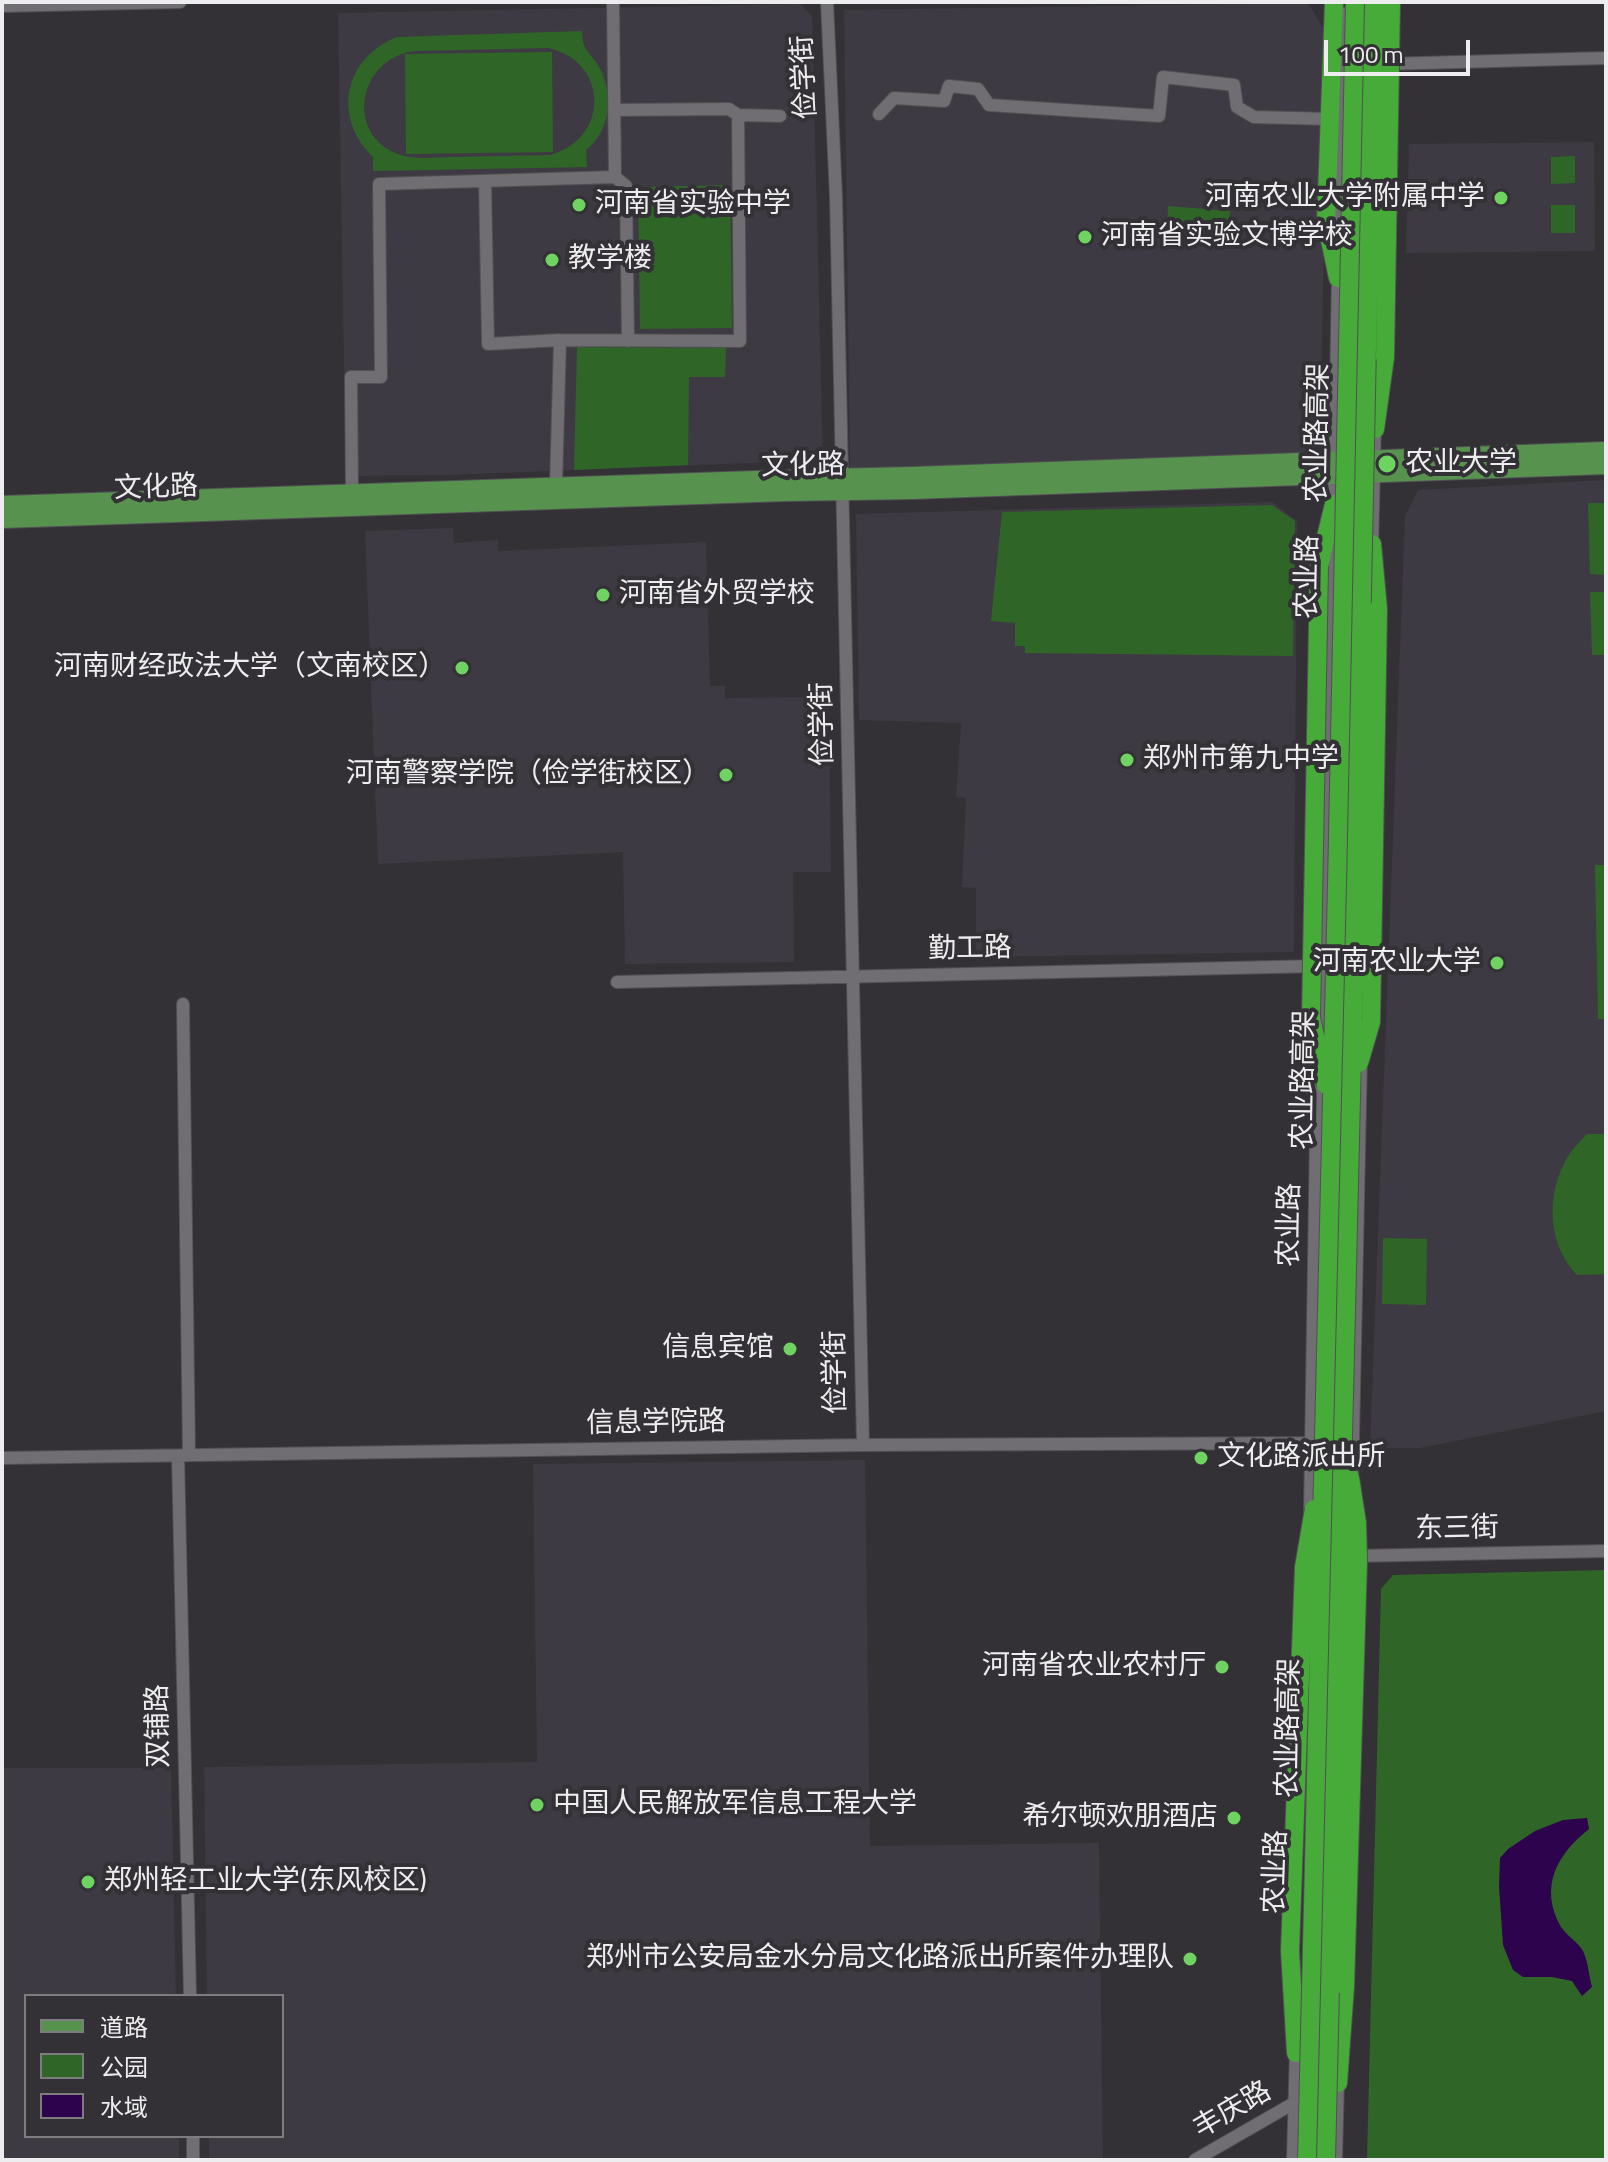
<!DOCTYPE html>
<meta charset="utf-8">
<style>
body{margin:0}
#map{position:relative;width:1608px;height:2162px;overflow:hidden;background:#333135;font-family:"Titillium Web","Noto Sans SC",sans-serif}
canvas{display:block}
.frame{position:absolute;inset:0;border:4px solid #edecee;pointer-events:none}
.legend{position:absolute;left:24px;top:1994px;width:260px;height:144px;box-sizing:border-box;background:#333135;border:2px solid #7d7c7f;margin:0;padding:10px 14px;list-style:none;font-size:24px;color:#edecee}
.legend li{display:flex;align-items:center;gap:16px;height:40px}
.legend b{width:40px;border:2px solid #7d7c7f}
.scale{position:absolute;left:1324px;top:40px;width:146px;height:36px;box-sizing:border-box;border:4px solid #edecee;border-top:0;padding-left:10px;font-size:24px;line-height:28px;white-space:nowrap;color:#edecee;-webkit-text-stroke:6px #333135;paint-order:stroke}
</style>
<div id="map">
<canvas width="1608" height="2162"></canvas>
<div class="frame"></div>
<ul class="legend">
<li><b style="height:10px;background:#57934f"></b>道路</li>
<li><b style="height:22px;background:#2f6628"></b>公园</li>
<li><b style="height:22px;background:#2c034c"></b>水域</li>
</ul>
<div class="scale">100 m</div>
</div>
<script>
const c = document.querySelector('canvas').getContext('2d');
c.lineJoin = 'round';
function fillPath(path, color) { c.fillStyle = color; c.fill(path, 'evenodd'); }
function stroke(path, color, width, dash) { c.strokeStyle = color; c.lineWidth = width; c.lineCap = dash ? 'butt' : 'round'; c.setLineDash(dash || []); c.stroke(path); }
function drawText(font, color, halo, rows, align = 'center') {
  c.font = font + ' "Titillium Web","Noto Sans SC",sans-serif'; c.lineWidth = 8; c.setLineDash([]); c.textBaseline = 'middle'; c.strokeStyle = halo; c.fillStyle = color; for (const [text, x, y, turn = 0] of rows) {
    c.save(); c.translate(x, y); c.rotate((+turn || 0) * Math.PI / 180); c.textAlign = isNaN(turn) ? turn : align; if (halo) c.strokeText(text, 0, 0); c.fillText(text, 0, 0); c.restore();
  }
}
fillPath(new Path2D(`
 M1308,3l20,33 -8,402 -11,15 -459,17 -6,-460z
 M801,4l11,12 11,444 -373,15 -104,1 -8,-463z
 M1594,142l1,109 -189,2 3,-109z
 M1606,480v931l-186,37h-50l35,-932 13,-26z
 M1272,502l25,19 -3,431 -318,5v-69l-14,-1 4,-89 -10,-1 5,-74 -102,-3 -3,-206z
 M453,528l1,15 44,-3v11l208,-9 4,144h15v12l104,-1 2,175h-38l1,90 -169,2 -2,-112 -245,12 -13,-333z
 M865,1460l5,386 229,-3 4,317h-894v-24h73v-140h-75l-3,-229 333,-5 -4,-298z
 M2,1768h169l5,228h-150v140h153v24h-177z`), '#3e3a43');
fillPath(new Path2D(`
 M582,31c1,24 9,20 18,38 14,27 10,62 -14,81l1,17 -214,4v-14c-41,-40 -29,-99 24,-120zM548,48c61,13 62,91 2,107 -33,1 -66,1 -99,2 -16,0 -34,3 -50,-2 -57,-18 -44,-97 14,-104z
 M552,52l1,100 -147,2 -1,-100z
 M1575,156v27l-24,1v-27z
 M730,185l2,143 -92,1 -2,-142z
 M1551,205h24v28h-24z
 M1168,206l62,5v32l-63,-2z
 M577,347l149,1 -1,29h-36l-1,88 -114,5z
 M1588,503h18v72l-16,-1z
 M1272,505l23,16 -2,135 -268,-3v-7h-10v-23l-24,-2 11,-109z
 M1590,592h16v63h-14z
 M1595,865h11v154h-8z
 M1587,1134h19v140l-29,1c-30,-31 -31,-81 -10,-117 5,-9 13,-16 20,-24z
 M1383,1238l44,1 -1,66 -44,-1z
 M1606,1570v590h-239l14,-571 12,-14z`), '#2f6628');
fillPath(new Path2D(`
 M1587,1818l2,11c-33,26 -50,59 -28,98 6,9 17,15 22,24 5,10 6,25 9,36l-10,9 -10,-15 -20,-4h-29l-10,-7 -10,-25 -4,-59 1,-28 8,-9 27,-18 28,-11z`), '#2c034c');
const minor = new Path2D(`
 M613,2l2,175 11,9 2,155
 M827,2l9,195 27,1248
 M2,6l178,-4
 M1385,64l221,-6
 M614,110l115,-1 9,6 42,1
 M879,114l15,-16 50,3 5,-15 29,3 11,16 170,11 4,-39 71,8 3,22 17,10 76,2
 M485,181l3,163 72,-4 180,1 -2,-226
 M1338,251l4,-238
 M556,486l4,-146
 M352,493l-1,-116h30l-2,-193 236,-7
 M1334,511l4,-238
 M1372,549l3,-125
 M617,982l701,-16
 M183,1004l6,451
 M1321,1039l9,-314 4,-196
 M178,1456l12,540
 M2,1458l861,-13 448,-2
 M1352,1485l9,-429
 M1310,1514l6,-380 3,-61
 M1353,1556l253,-5
 M193,2136v24
 M1195,2160l99,-57
 M1293,2160l3,-111
 M1336,2160l2,-85`);
const major = new Path2D(`
 M2,504l784,-26 126,-3 694,-25
 M2,520l784,-27 126,-2 694,-25`);
const highway = new Path2D(`
 M1334,2l-8,219 12,57
 M1375,429l10,-72
 M1372,544l6,65
 M1319,566l15,-62
 M1290,1951l6,102
 M1338,2083l7,-97`);
stroke(minor, '#515053', 14);
stroke(major, '#515053', 18);
stroke(highway, '#515053', 20);
stroke(minor, '#706e72', 12);
stroke(major, '#57934f', 16);
stroke(highway, '#46ab38', 18);
const highwayBridge = new Path2D(`
 M1385,357l6,-355
 M1319,566l-8,452 15,67
 M1359,1063l12,-41 7,-413
 M1290,1951l14,-384 10,-58
 M1345,1986l13,-425 -1,-38 -7,-45
 M1307,2160l30,-1275 18,-883
 M1326,2160l30,-1275 18,-883`);
stroke(highwayBridge, '#515053', 20, []);
stroke(highwayBridge, '#46ab38', 18);
for (const [x, y, r, color] of [
 [1501,198,8,"#6ed360"],
 [579,205,8,"#6ed360"],
 [1085,237,8,"#6ed360"],
 [552,260,8,"#6ed360"],
 [1387,464,10,"#6ed360"],
 [603,595,8,"#6ed360"],
 [462,668,8,"#6ed360"],
 [1127,760,8,"#6ed360"],
 [726,775,8,"#6ed360"],
 [1497,963,8,"#6ed360"],
 [790,1349,8,"#6ed360"],
 [1201,1458,8,"#6ed360"],
 [1222,1667,8,"#6ed360"],
 [537,1805,8,"#6ed360"],
 [1234,1818,8,"#6ed360"],
 [88,1882,8,"#6ed360"],
 [1190,1959,8,"#6ed360"]
]) { const dot = new Path2D(); dot.arc(x, y, r, 0, 2 * Math.PI); c.fillStyle = color; c.fill(dot); stroke(dot, '#333135', 3); }
drawText('28px', '#edecee', '#333135', [
 ["俭学街",806,77,-93],
 ["农业路高架",1319,433,-89],
 ["文化路",803,467,-1],
 ["文化路",156,489,-2],
 ["农业路",1309,577,-89],
 ["俭学街",824,724,-91],
 ["勤工路",970,950,-1],
 ["农业路高架",1305,1080,-89],
 ["农业路",1291,1225,-89],
 ["俭学街",837,1372,-91],
 ["信息学院路",656,1424,-1],
 ["东三街",1457,1530,-1],
 ["双铺路",160,1726,-91],
 ["农业路高架",1290,1728,-89],
 ["农业路",1277,1872,-88],
 ["丰庆路",1233,2111,-30]
]);
drawText('28px', '#edecee', '#333135', [
 ["河南农业大学附属中学",1485,198,"right"],
 ["河南省实验中学",595,205],
 ["河南省实验文博学校",1101,237],
 ["教学楼",568,260],
 ["农业大学",1405,464],
 ["河南省外贸学校",619,595],
 ["河南财经政法大学（文南校区）",446,668,"right"],
 ["郑州市第九中学",1143,760],
 ["河南警察学院（俭学街校区）",710,775,"right"],
 ["河南农业大学",1481,963,"right"],
 ["信息宾馆",774,1349,"right"],
 ["文化路派出所",1217,1458],
 ["河南省农业农村厅",1206,1667,"right"],
 ["中国人民解放军信息工程大学",553,1805],
 ["希尔顿欢朋酒店",1218,1818,"right"],
 ["郑州轻工业大学(东风校区)",104,1882],
 ["郑州市公安局金水分局文化路派出所案件办理队",1174,1959,"right"]
], 'left');
</script>
